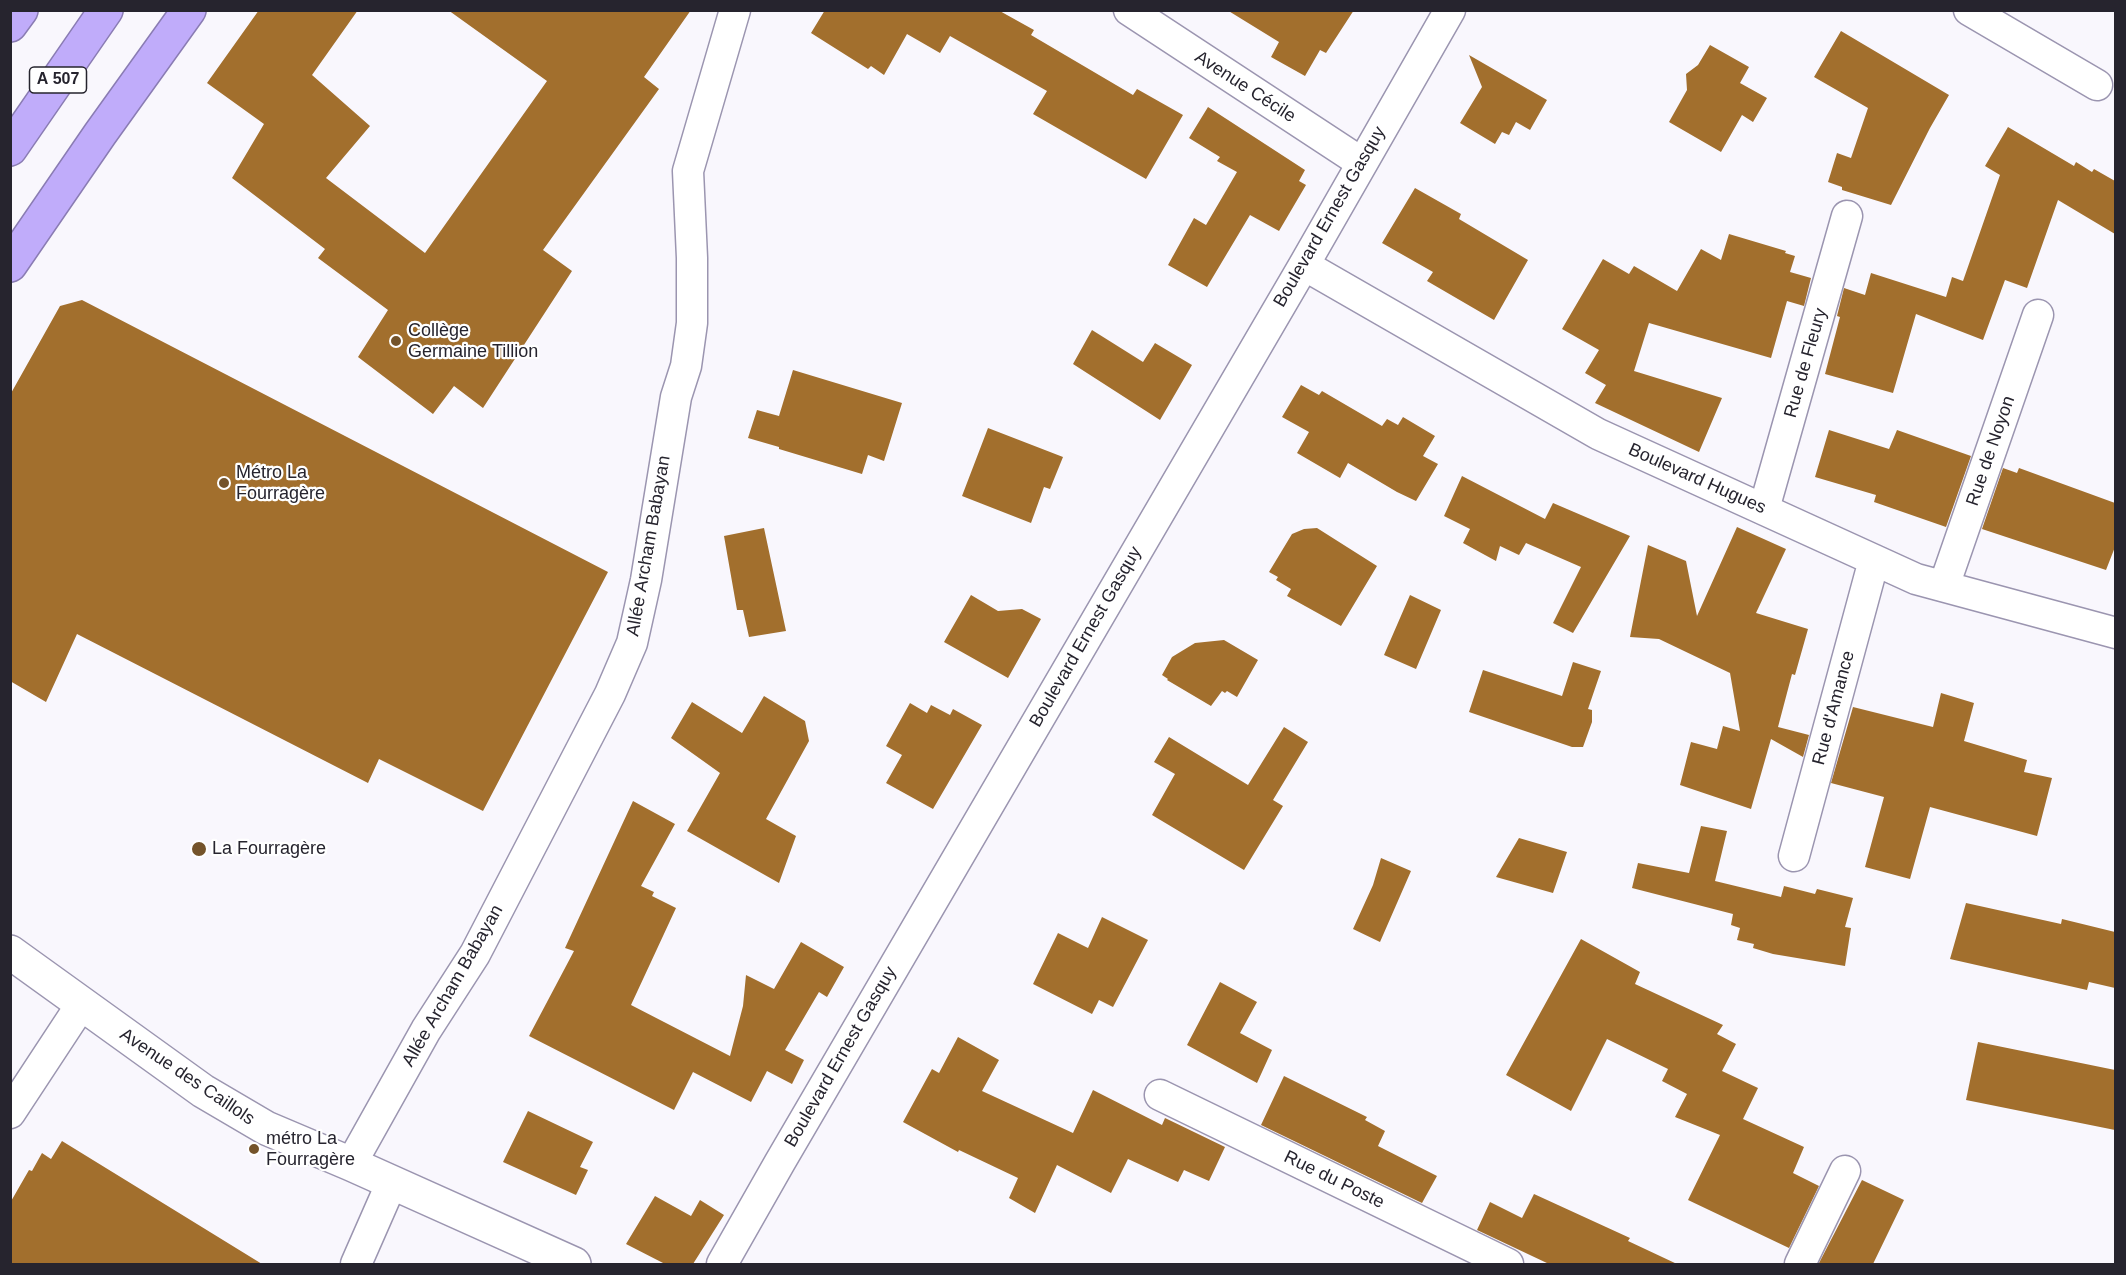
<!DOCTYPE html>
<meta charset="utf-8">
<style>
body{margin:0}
#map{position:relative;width:2126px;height:1275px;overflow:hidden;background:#f9f7fd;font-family:Arial,sans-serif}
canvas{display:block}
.frame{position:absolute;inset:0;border:12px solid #26242e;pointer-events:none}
</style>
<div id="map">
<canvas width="2126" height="1275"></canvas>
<div class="frame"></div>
</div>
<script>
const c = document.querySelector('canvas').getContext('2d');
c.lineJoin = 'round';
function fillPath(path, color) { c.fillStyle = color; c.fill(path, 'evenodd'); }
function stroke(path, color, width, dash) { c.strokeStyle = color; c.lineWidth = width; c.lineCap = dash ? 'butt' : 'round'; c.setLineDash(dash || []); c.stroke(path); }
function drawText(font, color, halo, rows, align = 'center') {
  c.font = font + ' Arial,sans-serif'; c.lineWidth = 4.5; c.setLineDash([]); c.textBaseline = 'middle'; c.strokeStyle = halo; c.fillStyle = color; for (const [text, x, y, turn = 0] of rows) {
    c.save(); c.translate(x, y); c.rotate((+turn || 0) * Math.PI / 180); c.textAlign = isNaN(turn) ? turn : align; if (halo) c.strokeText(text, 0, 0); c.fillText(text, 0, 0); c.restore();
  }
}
fillPath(new Path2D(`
 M259,10h99l-46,65 58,51 -44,52 99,75 122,-172 -99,-71h243l-47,67 15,12 -116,161 29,21 -89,137 -29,-22 -21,28 -75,-57 30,-47 -70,-52 7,-9 -93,-71 32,-54 -57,-41z
 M825,10h173l36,20 -3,5 102,60 4,-6 46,26 -37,64 -113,-65 14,-23 -97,-55 -10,17 -33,-19 -23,41 -13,-9 -3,3 -57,-36z
 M1227,10h127l-28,43 -6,-3 -15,26 -34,-19 8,-15z
 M1841,31l108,64 -19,33 -39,77 -49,-15v-3l-14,-5 9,-29 14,5 17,-50 -54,-31z
 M1710,45l39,22 -9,16 27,15 -14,24 -11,-7 -21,37 -52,-30 18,-32 -1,-16 12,-9z
 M1469,55l78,45 -17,30 -14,-8 -7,13 -7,-3 -7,12 -35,-21 22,-36z
 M1208,107l97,63 -6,11 7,4 -27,46 -29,-16 -43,72 -39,-22 26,-47 12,7 31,-53 -20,-11 3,-4 -31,-19z
 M2008,127l66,39 2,-4 16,10 2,-3 21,12v53l-57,-34 -31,88 -22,-8 -22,60 -67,-26 -23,79 -68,-19 15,-57 -3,-1 7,-28 21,7 6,-22 75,24 6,-20 11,4 37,-106 -15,-9z
 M1415,188l46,26 -2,5 69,41 -34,60 -67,-39 6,-9 -51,-29z
 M1729,234l57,17 -1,2 10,3 -5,16 21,6 -7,28 -17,-5 -16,57 -122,-35 -15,48 88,27 -23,54 -104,-49 11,-18 -21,-12 14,-23 -37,-21 41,-70 26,15 5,-8 43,25 24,-42 20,11z
 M82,300l526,272 -125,239 -104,-52 -11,24 -291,-149 -31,68 -36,-21v-286l50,-89z
 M1092,330l51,32 12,-19 37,22 -32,55 -87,-56z
 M793,370l109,33 -18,58 -16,-6 -6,19 -83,-25v-2l-31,-9 9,-28 22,6z
 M1301,385l18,10 3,-4 60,35 5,-7 11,6 5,-8 32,19 -12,20 15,8 -22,37 -19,-9 -49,-29 -8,15 -43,-25 12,-21 -27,-15z
 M988,428l75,29 -13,32 -6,-2 -13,36 -69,-27z
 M1829,430l60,19 8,-19 74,26 -25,71 -72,-25 2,-7 -61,-18z
 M2003,468l14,5 2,-5 96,35v44l-9,23 -124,-41z
 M1462,476l83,43 8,-16 77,33 -57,97 -20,-10 28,-56 -55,-24 -7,12 -19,-9 -4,15 -33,-18 7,-14 -26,-13z
 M1737,527l49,22 -30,64 52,16 -13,46 -3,-1 -14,53 31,8 -6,22 -32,-18 -20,70 -71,-24 11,-43 26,7 6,-23 17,5 -10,-58 -71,-34 -29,-2 18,-92 38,16 11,55z
 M764,528l22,103 -37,6 -6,-27h-6l-13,-74z
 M1317,528l60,38 -36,60 -54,-30 4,-7 -15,-9 2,-3 -9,-5 23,-38 12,-5z
 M971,595l27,16 24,-2 19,10 -33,59 -64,-36z
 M1410,595l31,15 -25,59 -32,-14z
 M1224,640l34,20 -21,37 -10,-6 -2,2 -3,-2 -11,15 -44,-26 1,-1 -6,-4 10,-18 23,-14z
 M1573,662l28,9 -13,38 4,1v12l-9,25h-11l-103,-35 14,-42 79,26z
 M1941,693l33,10 -10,38 63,19 -3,12 28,6 -15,58 -107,-29 -20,72 -45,-12 19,-70 -53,-14 22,-76 80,20z
 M764,696l41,25 4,20 -43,78 30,17 -17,47 -92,-52 33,-58 -49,-35 21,-36 50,31z
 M910,703l17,10 4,-8 19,10 3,-6 29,16 -49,84 -47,-26 16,-28 -16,-9z
 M1284,727l24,15 -35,58 10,6 -39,64 -92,-55 23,-41 -21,-12 15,-25 79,48z
 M633,801l42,23 -34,62 13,6 -2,4 24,12 -45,97 99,51 13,-50 3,-31 28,14 27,-47 43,25 -17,30 -8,-5 -34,58 19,10 -12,24 -25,-13 -16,31 -58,-30 -19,38 -145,-74 45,-85 -9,-3z
 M1701,826l26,5 -12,50 66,16 3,-11 31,8 2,-5 36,9 -8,29 6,1 -6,38 -72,-12 -20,-6 1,-4 -17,-4 3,-12 -9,-3 2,-11 -101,-26 6,-25 51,10z
 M1519,838l48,14 -14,41 -57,-16z
 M1381,858l30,13 -31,71 -27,-13 20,-44z
 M1966,903l95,21 1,-5 53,13v56l-26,-6 -2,8 -137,-31z
 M1102,917l46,23 -35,67 -14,-7 -7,14 -59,-30 25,-51 30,15z
 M1581,939l59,33 -5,12 88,41 -6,9 19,10 -14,27 36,17 -15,31 61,28 -11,26 26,13 -30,62 -101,-48 32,-65 -45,-18 12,-23 -25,-13 6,-12 -61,-30 -36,72 -65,-36z
 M1220,982l37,20 -17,31 32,17 -15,33 -70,-38z
 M958,1037l41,23 -17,31 91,42 20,-43 69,35 3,-7 60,29 -16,34 -25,-11 -6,12 -50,-23 -17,34 -54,-28 -22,48 -26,-15 9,-20 -59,-28 -1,2 -55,-30 29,-53 7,4z
 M1978,1042l137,28v60l-149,-30z
 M1284,1076l83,41 -2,3 20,11 -7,15 59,30 -15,27 -161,-78z
 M528,1111l65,31 -13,25 8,3 -12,25 -73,-33z
 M62,1141l200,123h-252v-61l19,-33 3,1 10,-18 9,6z
 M1862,1180l42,20 -31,64h-52l-2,-1z
 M1534,1194l96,44 -2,3 49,23h-128l-72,-34 13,-28 32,16z
 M655,1196l36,20 9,-16 24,15 -31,49h-28l-39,-20z`), '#a26f2d');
const minor = new Path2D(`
 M1129,10l233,153
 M1969,10l128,75
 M1304,265l294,169 318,145 200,54
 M1764,509l83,-293
 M1944,586l94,-271
 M1794,856l80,-296
 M1160,1095l348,169
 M10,1113l71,-108
 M351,1164l75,-134 49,-76 135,-260 22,-51 14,-63 30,-183 10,-31 6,-43v-65l-4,-87 47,-161
 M356,1264l36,-82
 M722,1264l58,-102 524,-897 146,-255
 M1800,1264l45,-93`);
const tertiary = new Path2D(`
 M10,952l193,139 63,37 85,36 223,100`);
const motorway = new Path2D(`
 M10,25l11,-15
 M10,149l96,-139
 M10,265l90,-131 89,-124`);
stroke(minor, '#9b95b0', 33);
stroke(tertiary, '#9b95b0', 36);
stroke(motorway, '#8a7cb3', 36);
stroke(minor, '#fff', 30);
stroke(tertiary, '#fff', 33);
stroke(motorway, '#c0acfa', 33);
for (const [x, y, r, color] of [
 [396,341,6,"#74532a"],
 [224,483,6,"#74532a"],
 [199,849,8,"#74532a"],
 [254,1149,6,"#74532a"]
]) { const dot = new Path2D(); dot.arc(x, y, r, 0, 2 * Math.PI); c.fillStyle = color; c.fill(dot); stroke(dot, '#fff', 2); }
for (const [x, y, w] of [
 [58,80,57]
]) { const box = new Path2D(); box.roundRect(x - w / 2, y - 13, w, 26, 4.5); c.fillStyle = '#fff'; c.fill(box); stroke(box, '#26242e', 1.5); }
drawText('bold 16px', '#26242e', null, [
 ["A 507",58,80]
]);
drawText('18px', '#26242e', '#fff', [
 ["Avenue Cécile",1245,87,33],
 ["Boulevard Ernest Gasquy",1330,217,-60],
 ["Rue de Fleury",1806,363,-74],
 ["Rue de Noyon",1991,451,-71],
 ["Boulevard Hugues",1697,479,24],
 ["Allée Archam Babayan",649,546,-80],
 ["Boulevard Ernest Gasquy",1086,637,-60],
 ["Rue d'Amance",1834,708,-75],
 ["Allée Archam Babayan",453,986,-60],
 ["Boulevard Ernest Gasquy",841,1057,-60],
 ["Avenue des Caillols",187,1077,34],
 ["Rue du Poste",1334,1180,26]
]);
drawText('18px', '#26242e', '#fff', [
 ["Collège",408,331],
 ["Germaine Tillion",408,352],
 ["Métro La",236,473],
 ["Fourragère",236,494],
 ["La Fourragère",212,849],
 ["métro La",266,1139],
 ["Fourragère",266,1160]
], 'left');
</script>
